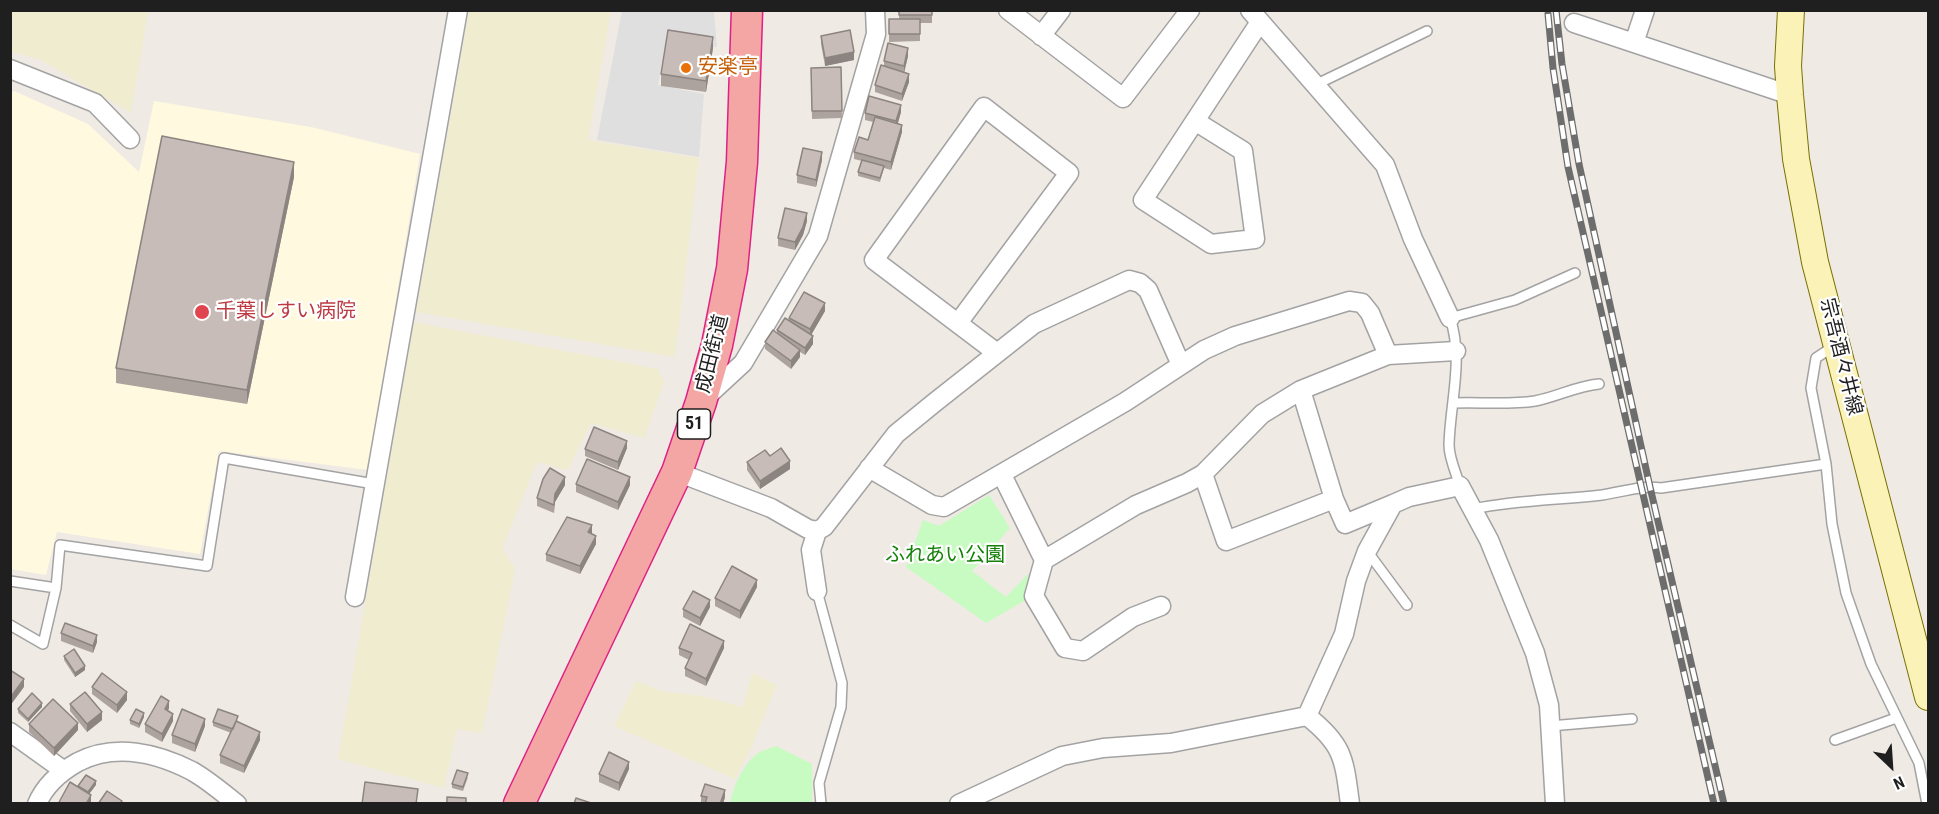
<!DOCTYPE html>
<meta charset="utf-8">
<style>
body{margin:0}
#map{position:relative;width:1939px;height:814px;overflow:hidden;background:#f0eae5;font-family:"Roboto Condensed",sans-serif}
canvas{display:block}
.frame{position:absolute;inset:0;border:12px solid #1f1f1f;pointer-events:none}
.north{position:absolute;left:1861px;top:736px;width:60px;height:60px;-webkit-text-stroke:4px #fff;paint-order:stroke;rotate:155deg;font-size:16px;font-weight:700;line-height:24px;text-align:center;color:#1f1f1f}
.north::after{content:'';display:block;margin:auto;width:21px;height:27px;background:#1f1f1f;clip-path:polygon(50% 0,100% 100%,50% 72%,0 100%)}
</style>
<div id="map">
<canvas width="1939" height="814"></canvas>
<div class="frame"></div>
<div class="north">N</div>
</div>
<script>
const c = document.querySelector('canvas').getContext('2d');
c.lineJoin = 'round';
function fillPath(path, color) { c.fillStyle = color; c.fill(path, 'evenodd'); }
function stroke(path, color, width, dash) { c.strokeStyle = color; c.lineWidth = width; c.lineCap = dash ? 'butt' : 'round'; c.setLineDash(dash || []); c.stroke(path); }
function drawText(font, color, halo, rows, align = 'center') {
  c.font = font + ' "Roboto Condensed","Noto Sans JP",sans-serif'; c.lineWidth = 4.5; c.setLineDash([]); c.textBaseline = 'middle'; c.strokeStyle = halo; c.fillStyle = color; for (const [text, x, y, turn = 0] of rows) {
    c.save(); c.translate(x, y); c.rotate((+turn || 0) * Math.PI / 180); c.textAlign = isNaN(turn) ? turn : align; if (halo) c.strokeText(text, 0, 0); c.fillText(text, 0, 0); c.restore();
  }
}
fillPath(new Path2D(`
 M14,91l74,33 51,48 15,-71 157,26 109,27 -52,316 -149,-19 -19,103 -143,-22 -11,43 -35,-6v-477z`), '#fff9df');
fillPath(new Path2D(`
 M10,11h138l-17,102 -92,-54 -28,-7z
 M469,11h142l-23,129 111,18 -24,199 -259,-45z
 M414,322l244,47 6,13 -20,56 -53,-15 -23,47 -31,-8 -35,87 13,19 -33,165 -25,-4 -13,59 -106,-29z
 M752,673l25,12 -27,65 -15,29 -121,-53 22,-45 26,10 40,5 41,11z`), '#efecd0');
fillPath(new Path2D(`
 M989,495l21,33 -38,43 34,26 23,-24 -5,28 -38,22 -80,-56 17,-47 16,6z
 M776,746l36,18v39h-82c3,-16 13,-39 28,-50 5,-3 13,-5 18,-7z`), '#c7fbc1');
fillPath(new Path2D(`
 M622,11h92l3,36 -51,-6 -8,44 46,9 -5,63 -102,-17z`), '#dfdfdf');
const service = new Path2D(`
 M1315,85l112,-54
 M1834,346l-18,12 -5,30 15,76 6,60 14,69 25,71 48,99 8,41
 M1454,403c26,-1 55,2 81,-2 22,-4 41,-15 64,-17
 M1460,486c-4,-13 -11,-28 -11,-41 1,-42 15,-86 1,-127l65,-18 60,-27
 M1473,509c43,-9 85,-9 129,-14 20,-3 40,-10 59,-7l165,-24
 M1367,551l40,54
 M10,581l46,7 4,-43 147,21 17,-108 150,26
 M817,591l25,92 -1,24 -22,76 2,21
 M10,625l33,19 13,-56
 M1550,726l82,-7
 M1835,740l61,-22`);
const minor = new Path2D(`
 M1008,10l115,88 67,-88
 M1250,10l135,155 28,74 37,79
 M1574,23l216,72
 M1041,36l20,-26
 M1634,43l11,-33
 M10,69l85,34 35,36
 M1195,121l48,30 12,88 -44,5 -68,-44 117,-178
 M958,323l111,-150 -85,-66 -110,153 123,93
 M1301,390l33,109 11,25 48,-20
 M704,399l39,-36 75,-127 58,-202 -1,-24
 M869,468l63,37 12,2 181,-105 79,-52 31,-14 114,-35 13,2 8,10 18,42
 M677,472l94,36 37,21 9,2 7,-4 72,-93 38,-31 100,-79 95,-44 11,3 8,7 33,75
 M1203,474l23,67 108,-42
 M1002,475l42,85 -10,36 31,52 18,3 50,-34 28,-11
 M817,531l-6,19 6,41
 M1044,560l92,-55 51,-22 16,-9 59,-60 39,-24 87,-35 68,-4
 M355,597l103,-587
 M1307,716c37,29 37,43 43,88
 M10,732l53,38
 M37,804c8,-19 23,-32 41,-42 37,-19 79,-9 114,9 16,9 31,22 45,33
 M959,804l103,-48 41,-8 68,-5 136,-27 37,-82 12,-53 11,-30 26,-47 16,-7 51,-11 29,54 46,113 14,52 6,99`);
const secondary = new Path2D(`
 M1791,10l-3,56 2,29 6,64 19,103 113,435`);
const trunk = new Path2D(`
 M519,804l158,-332 24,-70 16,-57 15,-76 10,-107 5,-152`);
stroke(service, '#a3a3a3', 12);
stroke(minor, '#a3a3a3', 21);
stroke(secondary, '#797002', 28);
stroke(trunk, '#df2185', 33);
stroke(service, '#fff', 9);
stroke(minor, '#fff', 18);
stroke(secondary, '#fbf2b8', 26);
stroke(trunk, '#f4a6a5', 30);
const rail = new Path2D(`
 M1556,10l6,54 17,100 71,323 74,317
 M1548,14l5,54 15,99 146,637`);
stroke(rail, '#6d6d6d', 7);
stroke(rail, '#fff', 4.5, [14]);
fillPath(new Path2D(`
 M899,10h33v13h-12v18l-31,1v-23h10z
 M821,36l33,24 -29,6 -4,-22z
 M713,48l-7,44 -45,-6v-12z
 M908,56l-4,17 5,9 -7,19 -27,-9v-7l9,-19v-5z
 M841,67l1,51 -30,1 -1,-51z
 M901,112l-3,11 4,9 -11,38 -7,-2 -4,14 -22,-6v-4l4,-11 -8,-2v-7l14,-12 5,-18 -8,-2v-7z
 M822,160l-6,27 -19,-4v-8z
 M294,177l-47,227 -131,-21v-15z
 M807,221l-4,14 -8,15 -17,-4v-8z
 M825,311l-14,24 2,9 -8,11 -5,-3v5l-9,12 -26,-20v-7l12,-9v-3l12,-10v-2z
 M627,448l-9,22 -33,-14v-7z
 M747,462l43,7 -30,20 -13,-19z
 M576,484l54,1 -12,25 -42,-18z
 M565,485l-10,17 -1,11 -17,-7v-8z
 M592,533l-1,1 5,10 -16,30 -34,-13v-7z
 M757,587l-17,32 -25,-13v-8z
 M710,607l-10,19 -17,-9v-8z
 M61,633l36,9 -4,11 -32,-12z
 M679,648h45l-18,38 -21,-10v-8l4,-8 -10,-5z
 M64,656l21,14 -10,7 -11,-17z
 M92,687l35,13 -10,13 -25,-19z
 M70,704l32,16 -15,12 -17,-21z
 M42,707l-14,15 -10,-9v-4z
 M169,708l-1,3 5,10 -11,21 -17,-10v-8z
 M144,717l-5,11 -9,-4v-4z
 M238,720l-1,1 23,19 -16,33 -24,-10v-8l11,-22 -18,-7v-4z
 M29,724l49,6 -24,26 -25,-24z
 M205,726l-10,26 -23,-9v-8z
 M629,769l-10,22 -20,-9v-8z
 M468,777l-5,14 -11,-3v-4z
 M701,796l24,1 -2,7 -22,-1z`), '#aca29e');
fillPath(new Path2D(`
 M713,37v11l-7,44v-11z
 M908,48v8l-4,17v-7z
 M854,52v8l-29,6v-8z
 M909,74v8l-7,19v-7z
 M901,105v7l-5,17v-8z
 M902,125v7l-11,38v-8z
 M822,152v8l-6,27v-7z
 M294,162v15l-47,227v-14z
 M807,213v8l-4,14 -8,15v-8z
 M825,303v8l-15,26v-8z
 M813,336v8l-8,11v-7z
 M800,350v7l-9,12v-8z
 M627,441v7l-9,22v-8z
 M790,461v8l-30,20v-8z
 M565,477v8l-10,17 -1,11 1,-19z
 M630,477v8l-12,25v-8z
 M592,525v8l-4,7v-8z
 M596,536v8l-16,30v-8z
 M757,580v7l-17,32v-8z
 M710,600v7l-10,19v-8z
 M97,635v7l-4,11v-7z
 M724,641v7l-18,38v-7z
 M85,666v4l-10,7v-4z
 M24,679v8l-14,19v-8z
 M127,692v8l-10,13v-8z
 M169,701v7l-4,9v-8z
 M42,703v4l-14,15v-3z
 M102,712v8l-15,12v-8z
 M144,713v4l-5,11v-4z
 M173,714v7l-11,21v-8z
 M205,719v7l-10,26v-8z
 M78,723v7l-24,26v-8z
 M260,732v8l-16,33v-7z
 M629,762v7l-10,22v-8z
 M96,781v4l-9,12v-4z
 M725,790v7l-2,7h-3z
 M91,795v9h-5z`), '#8c8481');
const building = new Path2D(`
 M899,10h33v5h-33z
 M889,19h31v15h-31z
 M668,30l45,7 -7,44 -45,-7z
 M850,30l4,22 -29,6 -4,-22z
 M888,43l20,5 -4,18 -20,-5z
 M881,65l28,9 -7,20 -27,-9z
 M841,67l1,44h-30l-1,-43z
 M869,96l32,9 -5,16 -31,-8z
 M875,117l27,8 -11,37 -37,-10 5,-15 9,3z
 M162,136l132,26 -47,228 -131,-22z
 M803,148l19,4 -6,28 -19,-5z
 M862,160l22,6 -4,12 -22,-6z
 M785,208l22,5 -4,14 -8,15 -17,-4z
 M804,292l21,11 -15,26 -21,-11z
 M785,318l28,18 -8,12 -28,-18z
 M773,330l27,20 -9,11 -26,-19z
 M594,427l33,14 -9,21 -33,-13z
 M781,448l9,13 -30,20 -13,-19 18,-12 5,6z
 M587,459l43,18 -12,25 -42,-18z
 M550,468l15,9 -10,17 -1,11 -17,-7 6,-19z
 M567,517l25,8 -4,7 8,4 -16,30 -34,-12z
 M732,566l25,14 -17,31 -25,-13z
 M693,591l17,9 -10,18 -17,-9z
 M65,623l32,12 -4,11 -32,-13z
 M690,624l34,17 -18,38 -21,-11 7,-15 -13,-5z
 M74,649l11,17 -10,7 -11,-17z
 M10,670l14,9 -14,19z
 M102,673l25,19 -10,13 -25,-18z
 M85,692l17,20 -15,12 -17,-20z
 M32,693l10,10 -14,16 -10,-10z
 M161,696l8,5 -4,8 8,5 -11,20 -17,-10z
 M53,699l25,24 -24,25 -25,-24z
 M136,709l8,4 -5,11 -9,-4z
 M182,709l23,10 -10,25 -23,-9z
 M218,709l20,7 -5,13 -20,-7z
 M236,721l24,11 -16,34 -24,-11z
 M609,752l20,10 -10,21 -20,-9z
 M457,770l11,3 -5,14 -11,-3z
 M86,775l10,6 -8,11 -10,-6z
 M70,782l21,13 -5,9h-28z
 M365,782l53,7 -2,15h-54z
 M705,784l20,6 -5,14h-15l2,-7 -6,-1z
 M107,791l15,10 -2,3h-22z
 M447,797l19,1v6h-19z
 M576,798l18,6h-20z`);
fillPath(building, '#c8bcb8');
stroke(building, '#8c8481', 1.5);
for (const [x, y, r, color] of [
 [686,68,6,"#e8710a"],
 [202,312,8,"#e0444e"]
]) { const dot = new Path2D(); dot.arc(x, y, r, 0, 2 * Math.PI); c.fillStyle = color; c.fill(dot); stroke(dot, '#fff', 2); }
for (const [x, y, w] of [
 [694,424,33]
]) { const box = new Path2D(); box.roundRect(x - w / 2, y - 15, w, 30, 4.5); c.fillStyle = '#fff'; c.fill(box); stroke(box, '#1f1f1f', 1.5); }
drawText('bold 18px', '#1f1f1f', null, [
 ["51",694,424]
]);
drawText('20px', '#c56008', '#fff', [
 ["安楽亭",698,68]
], 'left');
drawText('20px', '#be3a42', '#fff', [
 ["千葉しすい病院",216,312]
], 'left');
drawText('20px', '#1f1f1f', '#fff', [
 ["成田街道",713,354,-76],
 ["宗吾酒々井線",1840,357,76]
]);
drawText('20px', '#158109', '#fff', [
 ["ふれあい公園",945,556]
]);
</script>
